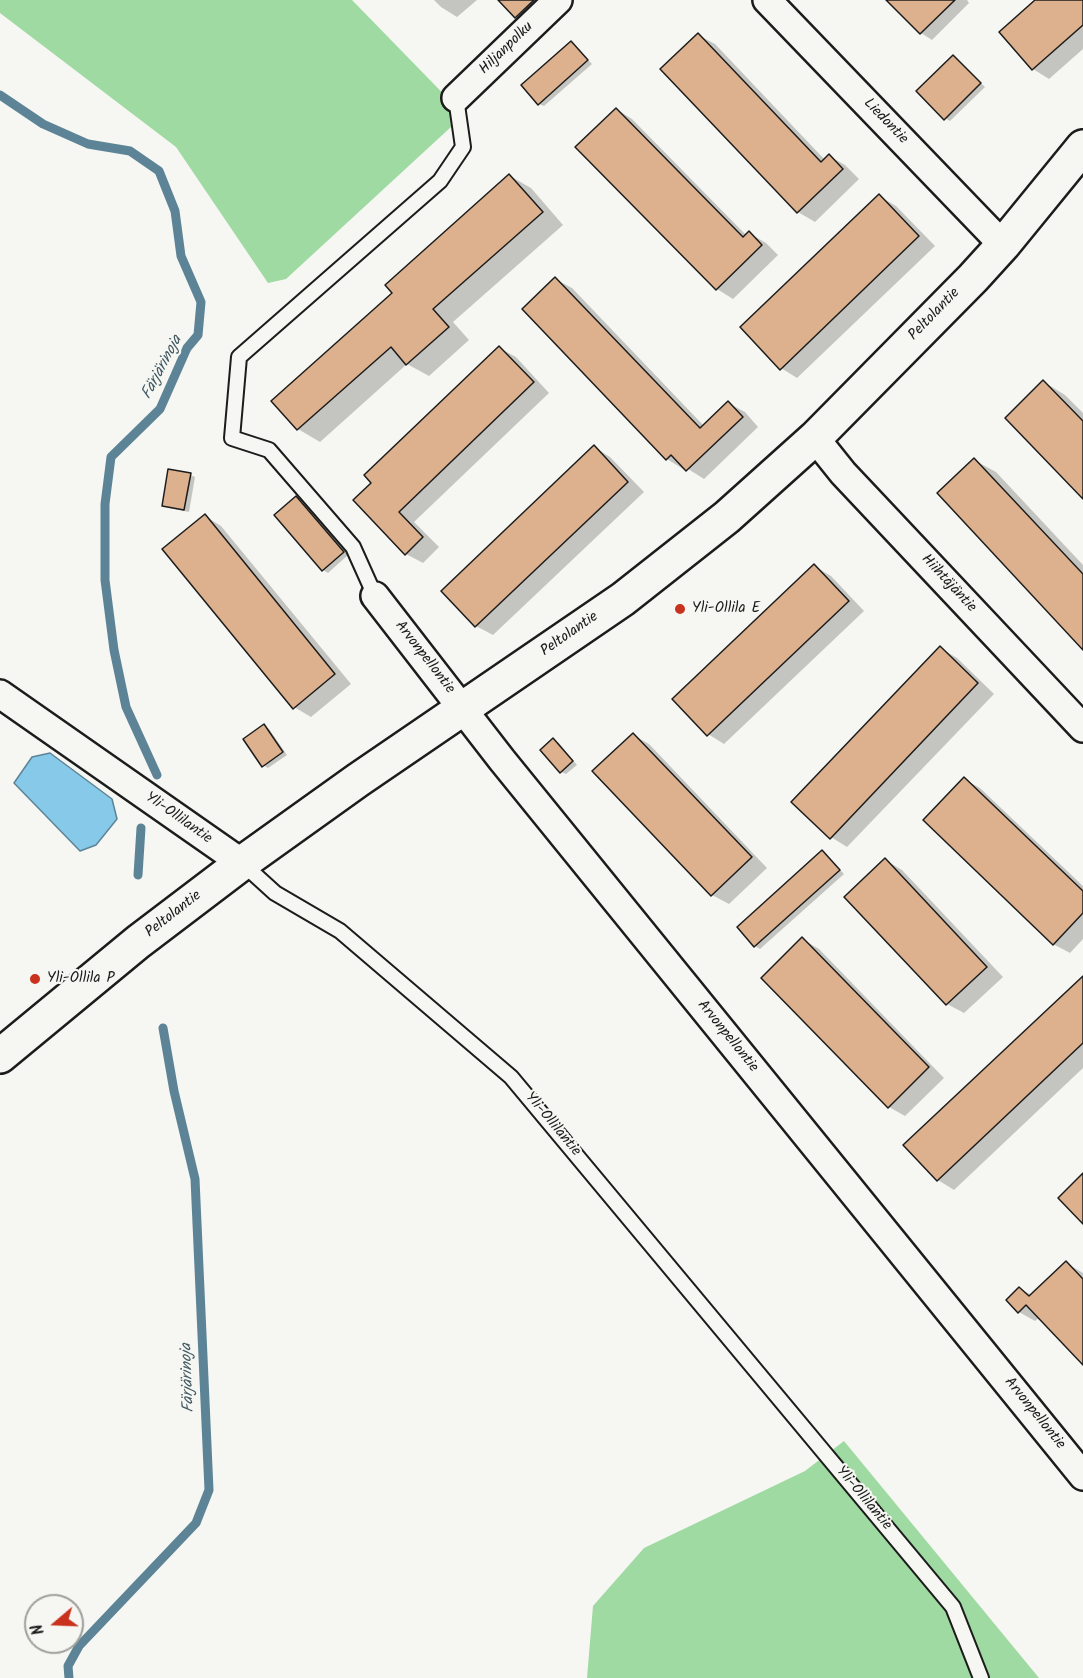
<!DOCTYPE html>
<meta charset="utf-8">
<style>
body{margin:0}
#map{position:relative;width:1083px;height:1678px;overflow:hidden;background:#f6f6f2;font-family:Kalam,sans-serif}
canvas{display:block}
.north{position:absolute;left:24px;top:1594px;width:60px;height:60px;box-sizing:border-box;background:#f6f6f2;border:2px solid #9f9f9c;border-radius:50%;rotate:251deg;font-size:16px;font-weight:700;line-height:24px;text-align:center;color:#1c1c1c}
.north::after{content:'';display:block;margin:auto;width:21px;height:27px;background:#c8321e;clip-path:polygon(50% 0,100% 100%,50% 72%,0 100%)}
</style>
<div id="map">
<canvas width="1083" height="1678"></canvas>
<div class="north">N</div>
</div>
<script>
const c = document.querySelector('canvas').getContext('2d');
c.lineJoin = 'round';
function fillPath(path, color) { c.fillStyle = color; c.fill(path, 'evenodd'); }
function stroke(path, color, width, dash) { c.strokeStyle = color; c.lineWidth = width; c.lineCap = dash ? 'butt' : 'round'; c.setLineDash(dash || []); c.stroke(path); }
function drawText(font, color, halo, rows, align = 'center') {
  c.font = font + ' Kalam,sans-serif'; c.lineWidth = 4.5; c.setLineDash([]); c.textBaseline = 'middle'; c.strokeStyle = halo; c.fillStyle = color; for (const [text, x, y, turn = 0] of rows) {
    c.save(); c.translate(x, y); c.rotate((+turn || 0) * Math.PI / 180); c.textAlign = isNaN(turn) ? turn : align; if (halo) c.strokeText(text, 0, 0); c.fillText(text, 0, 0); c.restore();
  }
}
fillPath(new Path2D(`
 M0,0h352l112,115 -178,164 -18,4 -92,-136 -176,-134z
 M844,1441l195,237h-452l6,-72 51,-58 161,-77z`), '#9edaa1');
const water = new Path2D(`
 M50,753l62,46 5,20 -21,26 -16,6 -66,-68 18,-26z`);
fillPath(water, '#87c9e8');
stroke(water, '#5c8496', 1.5);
fillPath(new Path2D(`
 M434,0h43l-20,17 -16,-10z
 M500,0h41l-20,20z
 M888,0h79l2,3 -37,37 -11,-7z
 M1037,0h46v49l-34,30 -16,-10z
 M698,35l17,9 110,116 4,-4 16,9 14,14 -44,43 -17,-10 -136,-143z
 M571,43l21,21 -48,42 -5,-2z
 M953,57l32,30 -35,34 -5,-3z
 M616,109l16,10 115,117 2,-3 17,10 12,12 -45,44 -16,-10z
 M510,176l21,12 32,37 -110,97 16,18 -40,36 -22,-12 -87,78 -22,-13 -25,-28 121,-108z
 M879,196l17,10 39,40 -138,132 -16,-10z
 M555,279l17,9 132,138 24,-23 17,9 13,15 -54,52 -19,-12 -2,2 -16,-10z
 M499,348l17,9 33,36 -135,129 25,25 -16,16 -17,-9 -51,-54z
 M1044,382l21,13 18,18v84z
 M594,447l16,10 34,35 -151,143 -17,-9 -33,-35z
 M974,460l22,12 87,93v82z
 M190,475l5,2 -6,35 -20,-4 -6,-3z
 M296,498l5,3 47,54 -20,18 -5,-3z
 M205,516l16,10 130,158 -40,33 -17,-10z
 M814,566l17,10 33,35 -140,133 -16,-10z
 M940,648l17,10 37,36 -147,153 -16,-10z
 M264,726l5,3 18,26 -19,13 -5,-3z
 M633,735l16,9 118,124 -38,36 -17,-9z
 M554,740l5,3 18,22 -11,9 -5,-2z
 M964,779l16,9 103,98v53l-13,14 -17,-9z
 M823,852l21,22 -84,75 -5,-3z
 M885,860l17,10 101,107 -39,36 -17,-9 -101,-107z
 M802,939l17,10 125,129 -39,38 -16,-9z
 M1083,978v90l-129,122 -16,-10z
 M1066,1263l17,10v89l-43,-45 -5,4 -16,-9 1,-23 12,6z`), '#0003');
stroke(new Path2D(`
 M0,95l43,29 45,20 42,7 29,20 16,40 6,45 20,46 -3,33 -11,13 -27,61 -49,48 -6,47v76l9,70 12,57 31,68
 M138,875l3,-47
 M69,1678l-1,-12 11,-20 117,-123 13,-33 -14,-311 -21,-88 -11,-63`), '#5c8496', 9);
const building = new Path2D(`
 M498,0h36l-19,18z
 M886,0h69l-35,34z
 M1035,0h48v25l-51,45 -33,-38z
 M698,33l123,129 8,-8 14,15 -46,44 -137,-144z
 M571,41l17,19 -50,45 -17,-20z
 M953,55l28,28 -37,37 -28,-29z
 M616,108l127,129 6,-6 13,14 -46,45 -141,-143z
 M509,174l34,38 -110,97 16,18 -43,38 -15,-18 -94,83 -26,-29 121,-108 -7,-8z
 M879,194l40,42 -139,134 -40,-43z
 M555,277l145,151 28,-27 15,16 -57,54 -15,-16 -5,5 -144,-151z
 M499,346l35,36 -135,130 24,25 -18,18 -52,-55 18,-17 -7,-8z
 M1043,380l40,41v78l-78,-81z
 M594,445l34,37 -153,145 -34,-36z
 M974,458l109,116v76l-146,-157z
 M168,469l23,4 -7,37 -22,-4z
 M296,496l48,56 -22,19 -48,-56z
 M205,514l130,160 -42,35 -131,-160z
 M814,564l35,37 -142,135 -35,-37z
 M940,646l38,37 -148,156 -39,-37z
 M264,724l19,28 -21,15 -19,-28z
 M633,733l119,124 -41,39 -119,-125z
 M553,738l20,23 -13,12 -20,-23z
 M964,777l119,114v22l-30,32 -130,-125z
 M822,850l18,20 -86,77 -17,-20z
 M885,858l102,109 -41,38 -102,-108z
 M802,937l127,130 -41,41 -127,-130z
 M1083,976v67l-146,138 -34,-36z
 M1083,1173v51l-25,-26z
 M1066,1261l17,18v86l-57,-60 -8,8 -12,-13 13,-13 10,9z`);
fillPath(building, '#ddb18e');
stroke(building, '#1c1c1c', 1.5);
const service = new Path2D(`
 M375,596l-22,-49 -84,-97 -37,-12 7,-81 201,-176 23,-34 -7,-49
 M242,863l33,30 65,38 171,146 442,530 28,71`);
const minor = new Path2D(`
 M767,0l236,245
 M456,98l102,-98
 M815,438l28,35 240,255
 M375,596l127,164 581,716
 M0,694l242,169`);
const secondary = new Path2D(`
 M0,1056l138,-114 104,-79 116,-83 265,-181 104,-82 88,-79 158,-160 30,-33 80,-98`);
stroke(service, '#1c1c1c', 18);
stroke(minor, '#1c1c1c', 32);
stroke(secondary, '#1c1c1c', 38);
stroke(service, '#f6f6f2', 14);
stroke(minor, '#f6f6f2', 27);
stroke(secondary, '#f6f6f2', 33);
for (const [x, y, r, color] of [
 [680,609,6,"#c8321e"],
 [35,979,6,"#c8321e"]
]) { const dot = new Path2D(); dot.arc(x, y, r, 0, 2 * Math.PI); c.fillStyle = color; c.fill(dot); stroke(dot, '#f6f6f2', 2); }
drawText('15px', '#1c1c1c', '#f6f6f2', [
 ["Hiljanpolku",507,49,-44],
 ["Liedontie",885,122,46],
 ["Peltolantie",935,315,-46],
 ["Hiihtäjäntie",948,584,47],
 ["Peltolantie",570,635,-35],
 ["Arvonpellontie",424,658,52],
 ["Yli-Ollilantie",178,819,35],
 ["Peltolantie",174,915,-38],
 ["Arvonpellontie",727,1037,51],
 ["Yli-Ollilantie",552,1125,50],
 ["Arvonpellontie",1034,1414,51],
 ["Yli-Ollilantie",863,1499,50]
]);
drawText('15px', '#1c1c1c', '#f6f6f2', [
 ["Yli-Ollila E",692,609],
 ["Yli-Ollila P",47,979]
], 'left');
drawText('italic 16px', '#415963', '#f6f6f2', [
 ["Färjärinoja",163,368,-62],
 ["Färjärinoja",189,1378,-92]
]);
</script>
